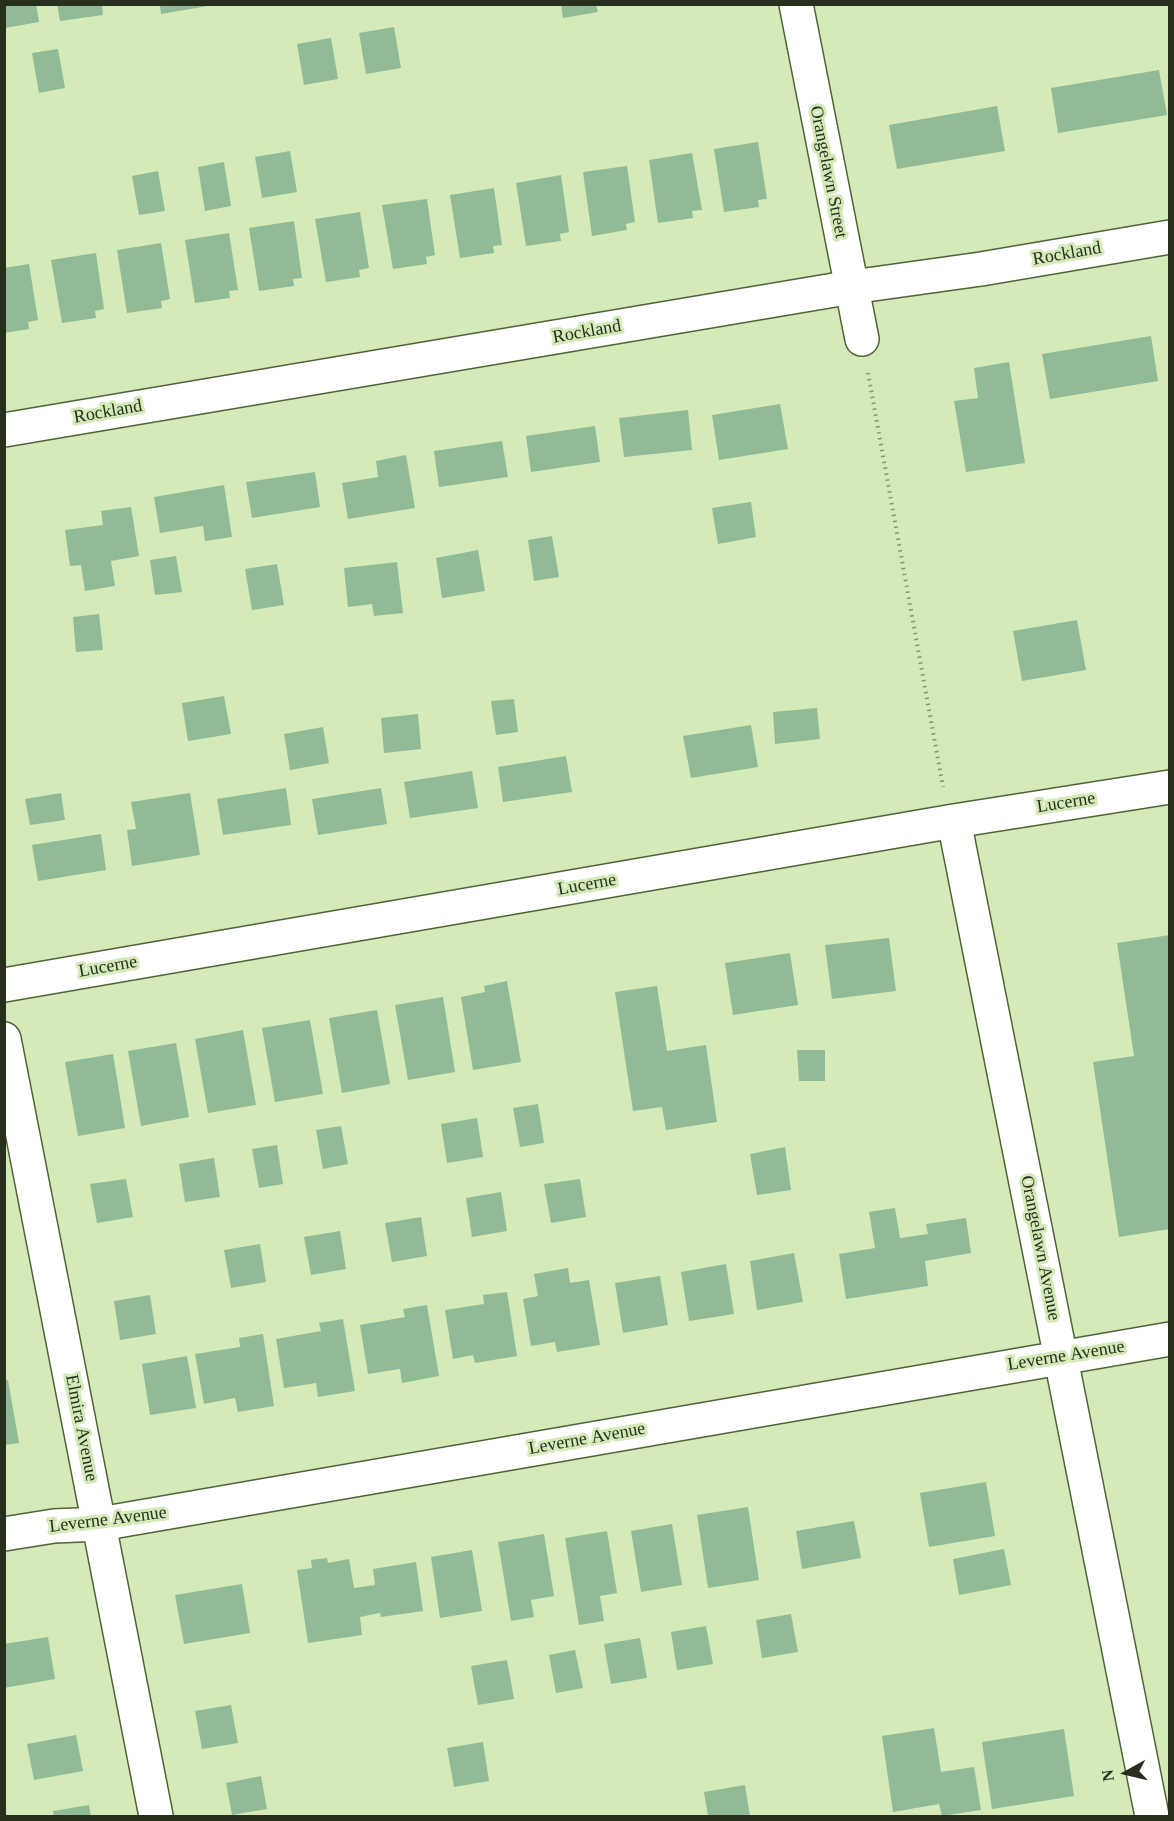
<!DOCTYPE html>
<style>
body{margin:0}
#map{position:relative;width:1174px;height:1821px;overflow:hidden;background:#d4eab9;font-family:"Times New Roman",serif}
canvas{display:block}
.frame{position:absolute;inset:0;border:6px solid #27301d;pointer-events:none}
.north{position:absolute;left:1096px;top:1743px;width:60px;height:60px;-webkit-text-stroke:4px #d4eab9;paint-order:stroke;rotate:262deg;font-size:16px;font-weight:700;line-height:24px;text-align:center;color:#27301d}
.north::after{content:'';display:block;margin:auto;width:21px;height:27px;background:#27301d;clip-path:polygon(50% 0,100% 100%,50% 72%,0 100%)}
</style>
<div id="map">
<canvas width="1174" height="1821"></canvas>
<div class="frame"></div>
<div class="north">N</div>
</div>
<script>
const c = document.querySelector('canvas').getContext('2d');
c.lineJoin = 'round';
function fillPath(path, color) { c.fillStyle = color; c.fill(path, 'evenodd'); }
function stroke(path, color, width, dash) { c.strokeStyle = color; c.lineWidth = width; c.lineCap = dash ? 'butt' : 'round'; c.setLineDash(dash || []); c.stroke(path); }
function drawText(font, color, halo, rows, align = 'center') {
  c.font = font + ' "Times New Roman",serif'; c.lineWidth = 6; c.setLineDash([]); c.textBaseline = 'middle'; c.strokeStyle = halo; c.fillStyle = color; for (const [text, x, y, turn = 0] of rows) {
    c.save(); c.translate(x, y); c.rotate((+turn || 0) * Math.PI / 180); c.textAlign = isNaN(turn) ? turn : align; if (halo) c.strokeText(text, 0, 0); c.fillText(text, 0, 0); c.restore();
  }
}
fillPath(new Path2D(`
 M5,4h31l3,18 -34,6z
 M57,4h45l1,11 -43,6z
 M561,4h35l2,8 -35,6z
 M160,5h48v1l-47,8z
 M394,27l7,41 -35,6 -7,-41z
 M331,38l7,41 -34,6 -7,-41z
 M58,49l7,39 -26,5 -7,-40z
 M1159,70l8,45 -109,18 -7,-45z
 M997,106l8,45 -108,18 -8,-44z
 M758,142l9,57 -9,1 1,7 -35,5 -10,-63z
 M290,151l7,41 -35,6 -7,-41z
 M692,153l10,57 -10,1 1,7 -35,5 -9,-63z
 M224,162l7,44 -26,5 -7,-44z
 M627,166l8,56 -9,2 1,6 -35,6 -9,-64z
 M158,171l7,40 -26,4 -7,-39z
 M561,175l8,57 -9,2 1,7 -35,5 -10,-63z
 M494,188l8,57 -9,1 1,7 -34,5 -10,-63z
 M427,199l8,56 -9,2 1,7 -34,5 -11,-64z
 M360,212l9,56 -10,2 1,7 -34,5 -11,-63z
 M294,221l8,57 -9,1 1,7 -35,5 -10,-63z
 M229,233l9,57 -9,1 1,7 -35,5 -10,-63z
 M161,243l9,56 -9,2 1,7 -35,5 -10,-63z
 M96,253l8,56 -9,2 1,7 -34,5 -11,-63z
 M29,264l9,56 -10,2 1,7 -25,4v-65z
 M1151,336l7,45 -108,18 -8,-45z
 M1009,362l16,101 -59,9 -12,-71 24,-3 -4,-30z
 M780,404l8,45 -69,11 -7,-45z
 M688,410l4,40 -68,7 -5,-39z
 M595,426l5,36 -69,10 -5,-36z
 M502,441l6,36 -69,10 -5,-36z
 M406,455l9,53 -67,11 -6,-36 36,-6 -2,-16z
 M315,472l5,35 -68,11 -6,-36z
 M224,485l8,52 -27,4 -2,-15 -43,7 -6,-36z
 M751,502l5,35 -38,7 -6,-36z
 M131,507l8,49 -28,5 4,25 -30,5 -4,-26 -11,1 -5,-36 38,-5 -2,-14z
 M552,536l7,41 -25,4 -6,-41z
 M478,550l7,41 -43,7 -6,-40z
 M176,556l6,36 -27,3 -5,-35z
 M397,562l6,51 -29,3 -2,-12 -24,3 -4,-39z
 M277,564l7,41 -32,5 -7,-41z
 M99,614l4,36 -27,2 -3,-35z
 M1077,620l9,50 -64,11 -9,-50z
 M224,696l7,38 -43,7 -6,-38z
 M514,699l4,33 -22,3 -5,-34z
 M817,708l3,31 -45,5 -2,-32z
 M418,714l3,35 -37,4 -3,-35z
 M751,725l7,42 -67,11 -8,-42z
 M323,727l6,36 -39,7 -6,-36z
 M566,756l6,36 -69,10 -5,-35z
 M472,771l6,37 -68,10 -6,-36z
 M286,788l5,37 -68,10 -6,-36z
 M381,788l6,36 -69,11 -6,-36z
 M61,793l4,27 -35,5 -5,-26z
 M190,793l10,62 -68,11 -5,-36 9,-1 -5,-27z
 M101,834l5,36 -68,11 -6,-36z
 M1170,935v294l-51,8 -26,-175 41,-6 -17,-113z
 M889,938l7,53 -64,8 -7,-54z
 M790,953l8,52 -65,10 -8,-52z
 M507,981l14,81 -48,8 -12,-73 24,-5 -1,-6z
 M657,986l10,65 39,-6 11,77 -51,8 -4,-23 -29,4 -18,-119z
 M443,997l12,75 -47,8 -13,-75z
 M377,1010l13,74 -48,9 -13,-75z
 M310,1020l13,74 -48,8 -13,-74z
 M243,1030l13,75 -48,8 -13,-74z
 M176,1043l13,74 -48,9 -13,-75z
 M797,1050h28v31h-26z
 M113,1054l12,74 -47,8 -13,-74z
 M538,1104l6,39 -24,4 -7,-39z
 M477,1118l6,39 -36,6 -6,-39z
 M341,1126l7,38 -25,5 -7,-39z
 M277,1145l6,39 -24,4 -7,-39z
 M785,1147l6,43 -34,5 -7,-41z
 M214,1158l6,39 -35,5 -6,-38z
 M126,1179l7,38 -36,6 -7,-39z
 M580,1179l6,38 -35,6 -7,-39z
 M501,1192l6,39 -35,6 -6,-39z
 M895,1208l5,30 28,-4 -2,-10 40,-6 5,35 -46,8 3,25 -82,13 -7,-45 36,-6 -6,-36z
 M421,1217l6,39 -35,6 -7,-39z
 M340,1231l6,38 -35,6 -7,-38z
 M260,1244l6,38 -35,6 -7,-38z
 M794,1253l9,49 -46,8 -7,-49z
 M726,1264l8,50 -45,7 -8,-49z
 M568,1268l2,15 19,-3 11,65 -43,7 -2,-10 -24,4 -8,-47 15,-3 -4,-22z
 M660,1276l8,49 -45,8 -8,-50z
 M507,1292l10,64 -42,7 -2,-8 -20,4 -8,-49 39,-6 -1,-9z
 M150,1295l6,39 -36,6 -6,-39z
 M427,1305l12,71 -37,7 -2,-14 -32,5 -8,-49 45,-8 -2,-8z
 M343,1319l12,72 -37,6 -2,-14 -32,5 -8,-49 45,-8 -2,-8z
 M263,1334l11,72 -36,6 -3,-14 -31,6 -9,-50 45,-7 -1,-9z
 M187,1356l9,52 -46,7 -8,-51z
 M4,1380h4l11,63 -15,2z
 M986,1482l9,54 -66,11 -9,-54z
 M748,1507l11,73 -51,8 -11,-73z
 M854,1521l7,37 -59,11 -6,-38z
 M672,1524l10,61 -41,7 -10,-61z
 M607,1531l10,62 -17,3 4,25 -25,4 -14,-87z
 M544,1534l10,62 -23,4 3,17 -23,4 -13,-79z
 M1004,1549l7,36 -52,10 -6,-36z
 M472,1550l10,61 -42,7 -9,-61z
 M327,1558l1,5 21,-4 5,29 21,-3 -2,-16 43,-7 7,49 -42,6 -1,-4 -20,4 2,18 -54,8 -11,-73 15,-2 -1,-8z
 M242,1584l8,49 -66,11 -9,-49z
 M791,1614l7,38 -36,6 -6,-38z
 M706,1626l7,38 -36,6 -6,-38z
 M48,1637l7,42 -51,9v-44z
 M640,1638l7,40 -36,6 -7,-40z
 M575,1650l8,38 -27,5 -7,-38z
 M507,1660l7,39 -36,6 -7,-39z
 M231,1705l7,38 -36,6 -7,-38z
 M934,1728l7,44 33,-5 7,43 -39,6 -3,-12 -46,8 -11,-76z
 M1064,1729l10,67 -82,13 -10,-67z
 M76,1735l7,36 -49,9 -7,-36z
 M483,1742l6,39 -35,6 -7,-39z
 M261,1776l6,33 -35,6 -6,-32z
 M745,1785l5,31h-42l-4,-24z
 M89,1805l2,11h-37l-1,-5z`), '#91bb96');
const minor = new Path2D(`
 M796,4l66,335
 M4,430l848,-143 129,-18 189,-32
 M954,821l198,995
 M4,985l950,-164 216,-34
 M4,1039l152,777
 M4,1534l50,-8 46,-2 1070,-185`);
stroke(minor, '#506337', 36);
stroke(new Path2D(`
 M868,373l75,414`), '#869673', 4, [1.5, 4.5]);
stroke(minor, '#fff', 33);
drawText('18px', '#27301d', '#d4eab9', [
 ["Orangelawn Street",828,172,79],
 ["Rockland",1067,254,-10],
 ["Rockland",587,332,-10],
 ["Rockland",108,412,-10],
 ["Lucerne",1066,803,-9],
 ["Lucerne",587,885,-10],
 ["Lucerne",108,967,-10],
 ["Orangelawn Avenue",1040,1248,79],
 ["Leverne Avenue",1066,1356,-9],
 ["Elmira Avenue",81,1428,79],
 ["Leverne Avenue",587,1439,-10],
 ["Leverne Avenue",108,1520,-7]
]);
</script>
